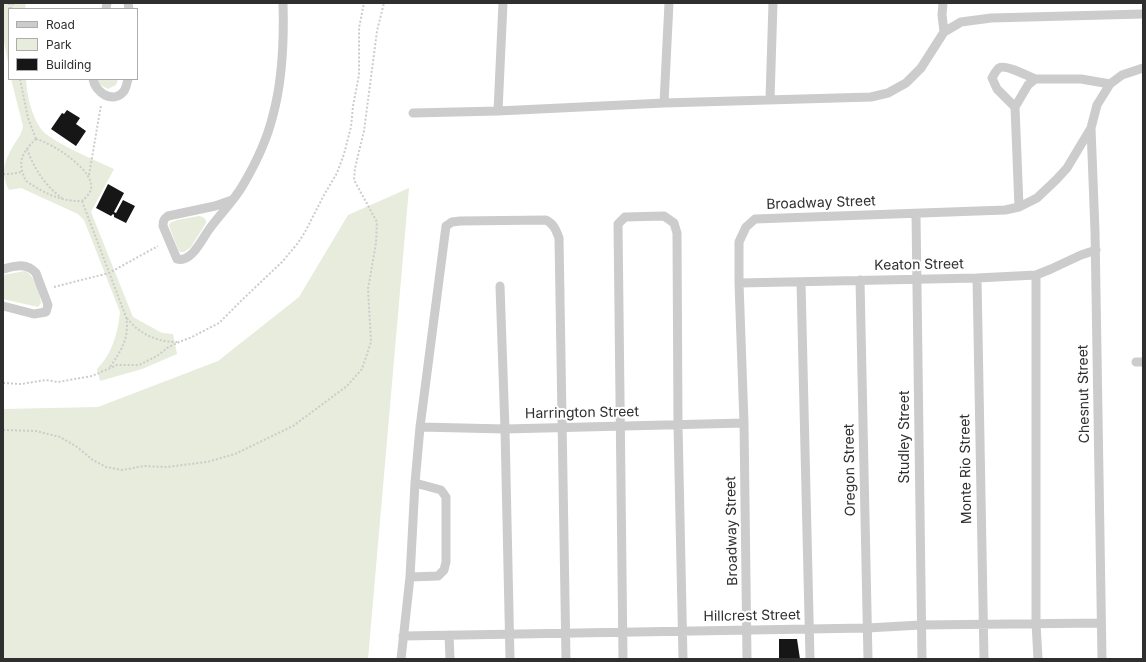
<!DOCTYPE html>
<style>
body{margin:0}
#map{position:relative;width:1146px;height:662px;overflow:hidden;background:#fff;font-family:Inter,sans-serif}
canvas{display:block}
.frame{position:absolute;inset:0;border:4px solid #2f2f2f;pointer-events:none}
.legend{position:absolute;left:8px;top:8px;width:130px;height:72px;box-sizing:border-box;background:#fff;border:1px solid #acacac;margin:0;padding:5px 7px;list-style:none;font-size:12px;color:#2f2f2f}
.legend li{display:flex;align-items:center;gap:8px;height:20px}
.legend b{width:20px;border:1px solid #acacac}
</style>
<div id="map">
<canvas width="1146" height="662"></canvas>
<div class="frame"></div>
<ul class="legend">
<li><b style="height:5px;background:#ccc"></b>Road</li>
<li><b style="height:11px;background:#e7ecdc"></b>Park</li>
<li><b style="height:11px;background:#161616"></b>Building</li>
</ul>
</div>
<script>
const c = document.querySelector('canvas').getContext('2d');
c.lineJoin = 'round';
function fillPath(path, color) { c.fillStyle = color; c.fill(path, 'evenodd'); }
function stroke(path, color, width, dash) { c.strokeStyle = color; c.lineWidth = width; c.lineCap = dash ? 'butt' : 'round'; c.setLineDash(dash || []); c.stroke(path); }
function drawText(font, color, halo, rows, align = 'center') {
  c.font = font + ' Inter,sans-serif'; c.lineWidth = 4; c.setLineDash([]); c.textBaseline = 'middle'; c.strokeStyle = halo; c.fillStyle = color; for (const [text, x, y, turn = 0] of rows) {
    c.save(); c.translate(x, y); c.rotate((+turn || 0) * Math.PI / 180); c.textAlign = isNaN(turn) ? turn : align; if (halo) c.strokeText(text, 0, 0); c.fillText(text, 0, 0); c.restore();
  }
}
fillPath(new Path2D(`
 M3,3h23l-1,6h-16v58l-6,-30z
 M11,79h15c1,16 5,36 15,50 8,12 58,33 73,40l-23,43 42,105 29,16 11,1 4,20 -35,15 -42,12 -3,-12c15,-15 21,-36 23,-57l-36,-92 -6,-6 -57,-26 -12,2c-9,-18 -5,-29 6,-47 4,-6 7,-10 8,-17z
 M96,79h22l-2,6 -8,4 -9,-5z
 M409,188l-41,471h-365v-250l95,-2 120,-46 81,-64 49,-82z
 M199,216l4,1 3,3v3l-15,24 -7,5h-4l-2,-3 -9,-23 1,-3 7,-3z
 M25,271c10,4 15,23 16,32l-3,4 -35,-8v-24z`), '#e7ecdc');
fillPath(new Path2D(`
 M67,110l13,8 -4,6 10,7 -10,15 -25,-17 11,-16 2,1z
 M108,184l16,9 -10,19 2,1 7,-13 12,6 -9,17 -12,-6v-2l-1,-1 -2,2 -15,-8z
 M779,639h18l3,20h-21z`), '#161616');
stroke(new Path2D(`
 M9,3l1,6
 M11,9l2,-6
 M20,79l8,39 8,21
 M36,139c16,4 59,31 55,50 -1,5 -6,9 -9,12 -21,1 -40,-9 -56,-20 -9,-18 -5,-28 10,-42z
 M27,149c7,19 18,37 35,49
 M3,174h8l10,-2
 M89,175l12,-70
 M82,201l44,116c4,20 -5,34 -16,50
 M54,287l55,-14 49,-27
 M127,318c12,16 30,24 50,24
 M3,383l18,1 25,-4 12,2 34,-6 25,-11h22l18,-9 10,-8 12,-6 13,-5 27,-14 24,-24 39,-37 16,-19 7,-11 19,-37 13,-22 7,-19 7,-27 2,-21 6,-31v-47l5,-25
 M3,430l33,1 24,6 17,10 16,13 13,7 16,3 22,-4 22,1 41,-5 28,-8 58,-28 54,-40 15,-17 9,-27 -3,-53 8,-46 1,-21 -23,-42 1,-12 9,-37 13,-100 7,-28`), '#ccc', 2, [2, 2]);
stroke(new Path2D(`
 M128,3l1,6
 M943,3l-1,12 2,17
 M106,9l1,-6
 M93,79c2,13 20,26 31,12 2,-3 3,-8 4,-12
 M770,99l3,-96
 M664,103l5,-100
 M1015,107l-18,-18 -5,-11c2,-3 4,-8 7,-10 6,-4 29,8 36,11
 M498,111l5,-108
 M413,113l85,-2 166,-8 207,-6 17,-4 18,-10 15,-15 23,-36 17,-10 30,-4 152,-4
 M1091,128l4,103 7,428
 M232,200l-17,6 -47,10c-4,3 -5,4 -5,10l14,33c14,4 24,-18 31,-28 11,-16 26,-30 35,-46 13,-22 24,-45 30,-70 9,-33 11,-78 10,-112
 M1019,207l-4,-100 13,-22 7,-6h46l29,5
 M916,214l6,445
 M3,269c12,-3 23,-7 33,4l12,32 -2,7 -12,2 -31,-8
 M1036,275v348l2,36
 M977,278l7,381
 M860,280l8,379
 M801,282l9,377
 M739,283l238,-5 59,-3 15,-6 30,-14 15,-5
 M500,286l5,143 5,230
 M1136,362h7
 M420,427l85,2 239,-6
 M410,577l28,-1 6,-6 2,-8v-65l-5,-7 -26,-7
 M449,635l1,24
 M403,636l464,-8 54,-3 180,-2
 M401,659l9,-82 5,-94 5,-56 26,-201 6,-4 8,-1 86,-1c8,4 10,10 13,18l7,421
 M623,659l-5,-435 7,-7 39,-1 10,7 3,10 1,192 5,234
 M747,659l-3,-236 -5,-140v-41l7,-15 9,-8 250,-9 14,-3 18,-9 19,-18 11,-12 24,-40 6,-23 13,-21 12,-9 21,-7`), '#ccc', 9);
drawText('14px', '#2f2f2f', '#fff', [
 ["Broadway Street",821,203,-2],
 ["Keaton Street",919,265,-1],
 ["Chesnut Street",1084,394,-91],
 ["Harrington Street",582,413,-1],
 ["Studley Street",905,437,-90],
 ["Monte Rio Street",966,469,-91],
 ["Oregon Street",850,470,-91],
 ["Broadway Street",732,531,-91],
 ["Hillcrest Street",752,616,-1]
]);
</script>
